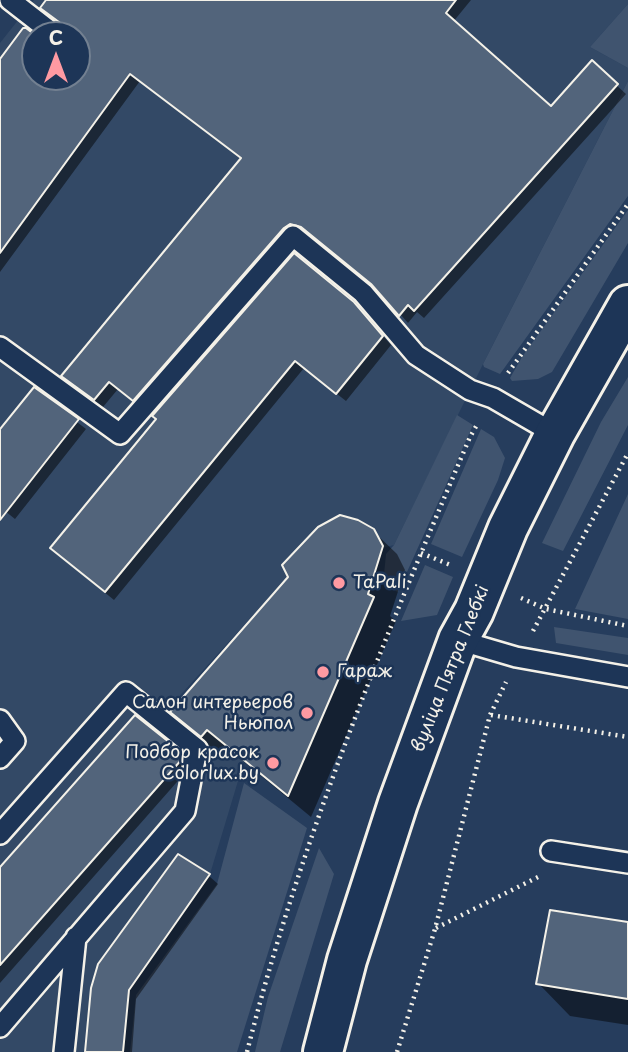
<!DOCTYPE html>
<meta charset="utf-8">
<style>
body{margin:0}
#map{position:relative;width:628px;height:1052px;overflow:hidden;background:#263d5d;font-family:"Playpen Sans",sans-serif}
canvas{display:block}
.north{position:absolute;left:21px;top:21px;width:70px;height:70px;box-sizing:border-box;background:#1d3557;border:2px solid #738091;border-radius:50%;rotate:0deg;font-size:19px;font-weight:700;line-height:28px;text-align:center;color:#f4f1e8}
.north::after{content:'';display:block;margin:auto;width:24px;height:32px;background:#ff9aa2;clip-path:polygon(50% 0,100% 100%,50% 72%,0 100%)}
</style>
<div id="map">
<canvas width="628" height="1052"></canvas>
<div class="north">С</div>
</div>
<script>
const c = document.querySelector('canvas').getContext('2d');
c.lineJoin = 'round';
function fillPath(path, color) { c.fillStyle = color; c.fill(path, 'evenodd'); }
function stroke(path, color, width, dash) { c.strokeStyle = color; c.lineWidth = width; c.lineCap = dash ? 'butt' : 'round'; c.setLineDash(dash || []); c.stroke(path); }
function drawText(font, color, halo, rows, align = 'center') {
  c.font = font + ' "Playpen Sans",sans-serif'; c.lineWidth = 5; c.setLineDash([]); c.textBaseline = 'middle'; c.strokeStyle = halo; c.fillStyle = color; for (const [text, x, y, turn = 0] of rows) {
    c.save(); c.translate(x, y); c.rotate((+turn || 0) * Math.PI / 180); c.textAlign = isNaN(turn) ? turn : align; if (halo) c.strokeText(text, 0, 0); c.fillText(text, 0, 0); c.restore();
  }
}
fillPath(new Path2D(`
 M34,0h594v4l-38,43 38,21v13l-145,283 -89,181 -12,3 -8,-19 -16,-9 -18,-5 -22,12 -36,38 6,12 -114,125 70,59 -34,113 -81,116 -6,62h-123v-1009zM35,35h42v42h-42z`), '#334966');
fillPath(new Path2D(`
 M628,4v64l-38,-21z
 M628,81v115l-128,178 -16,-7 -1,-3z
 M628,210v33l-76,129 -14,7 -26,2 -2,-3 12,-21z
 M628,377v48l-65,126 -21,-8 59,-121z
 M457,415l16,10 -75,167 -15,-7 3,-31 8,-9z
 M481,429l13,8 11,21 -7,22 -36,77 -31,-13z
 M628,494v125l-53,-10z
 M425,565l28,12 -16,38 -36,6z
 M554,627l74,11v17l-72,-12z
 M244,783l63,45 -70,224h-107l6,-57 81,-111z
 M319,848l15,26 -54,178h-25l13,-55z`), '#40546f');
fillPath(new Path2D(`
 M48,0h423l-18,22 98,86 41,-45 34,31 -202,224 -7,-6 -9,11 -31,-35 -66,-54 -12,-2 -157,176 -24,-19 -15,18 -40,-31 180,-217 -103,-78 -140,191v-210l35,-25v40h42v-42h-10l1,-5 -26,-22z
 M363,313l28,32 -45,56 -42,-33 -190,232 -54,-44 98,-137z
 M34,389l52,40 -71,90 -15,-12v-75z
 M373,531l24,23 8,16 -15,46 6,5 -85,196 -80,-66 -6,7 -30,-24 -22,-22z
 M182,755l9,11 -191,217v-113z
 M178,857l31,19 9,8 -82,115 -4,53h-45z
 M628,924v101l-58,-9 -32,-33z`), '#0007');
const building = new Path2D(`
 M46,0h410l-10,13 105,93 41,-46 26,24 -204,227 -6,-6 -9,11 -28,-32 -70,-57 -11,-3 -6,4 -151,173 -24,-19 -15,18 -33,-24 180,-218 -111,-84 -130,179v-194l23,-31h3l9,7v42h42v-42h-10l-4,-10 -23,-17z
 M294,253l60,49 29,34 -47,58 -41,-33 -190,231 -55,-44 106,-129 -4,-3z
 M34,387l45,32 -79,101v-91z
 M340,515l18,5 16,9 9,17 -15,48 6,3 -86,199 -81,-66 -6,7 -31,-25 118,-135 -6,-12 36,-38z
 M135,715l49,39 -1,4 -183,207v-98z
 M178,854l32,20 -81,116 -6,62h-38l6,-64 7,-24z
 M550,910l78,12v77l-92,-15z`);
fillPath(building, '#52647b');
stroke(building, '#f4f1e8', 2);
const service = new Path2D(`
 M10,0l45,35
 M0,347l120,87 173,-198 70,57 53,62 54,35 23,8 62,36
 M458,640l58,17 112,20
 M0,720l15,21 -15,17
 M0,834l126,-142 71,57 -12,62 -185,216
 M551,851l77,12
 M64,1052l12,-115`);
const secondary = new Path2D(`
 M323,1052l24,-92 51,-157 60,-163 16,-29 34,-83 47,-94 73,-129`);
stroke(service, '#f4f1e8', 24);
stroke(secondary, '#f4f1e8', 44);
stroke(new Path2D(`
 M508,373l120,-169
 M421,553l32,13
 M521,598l25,11 82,17
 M533,631l95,-178
 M491,715l137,22
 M436,928l102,-51
 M247,1052c53,-211 138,-415 223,-615l8,-14
 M397,1052l38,-123 55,-214 16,-33`), '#f4f1e8', 4.5, [2, 5]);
stroke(service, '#1d3557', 19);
stroke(secondary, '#1d3557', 38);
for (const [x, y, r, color] of [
 [339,583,7,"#ff9aa2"],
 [323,672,7,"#ff9aa2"],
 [307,713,7,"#ff9aa2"],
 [273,763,7,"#ff9aa2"]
]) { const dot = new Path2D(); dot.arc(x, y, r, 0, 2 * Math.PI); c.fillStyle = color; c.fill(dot); stroke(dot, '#1d3557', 2.5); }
drawText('18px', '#f4f1e8', '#1d3557', [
 ["TaPali",353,583],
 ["Гараж",337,672],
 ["Салон интерьеров",293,703,"right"],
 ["Ньюпол",293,724,"right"],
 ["Подбор красок",259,753,"right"],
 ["Colorlux.by",259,774,"right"]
], 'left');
drawText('18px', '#f4f1e8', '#1d3557', [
 ["вуліца Пятра Глебкі",451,669,-68]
]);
</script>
